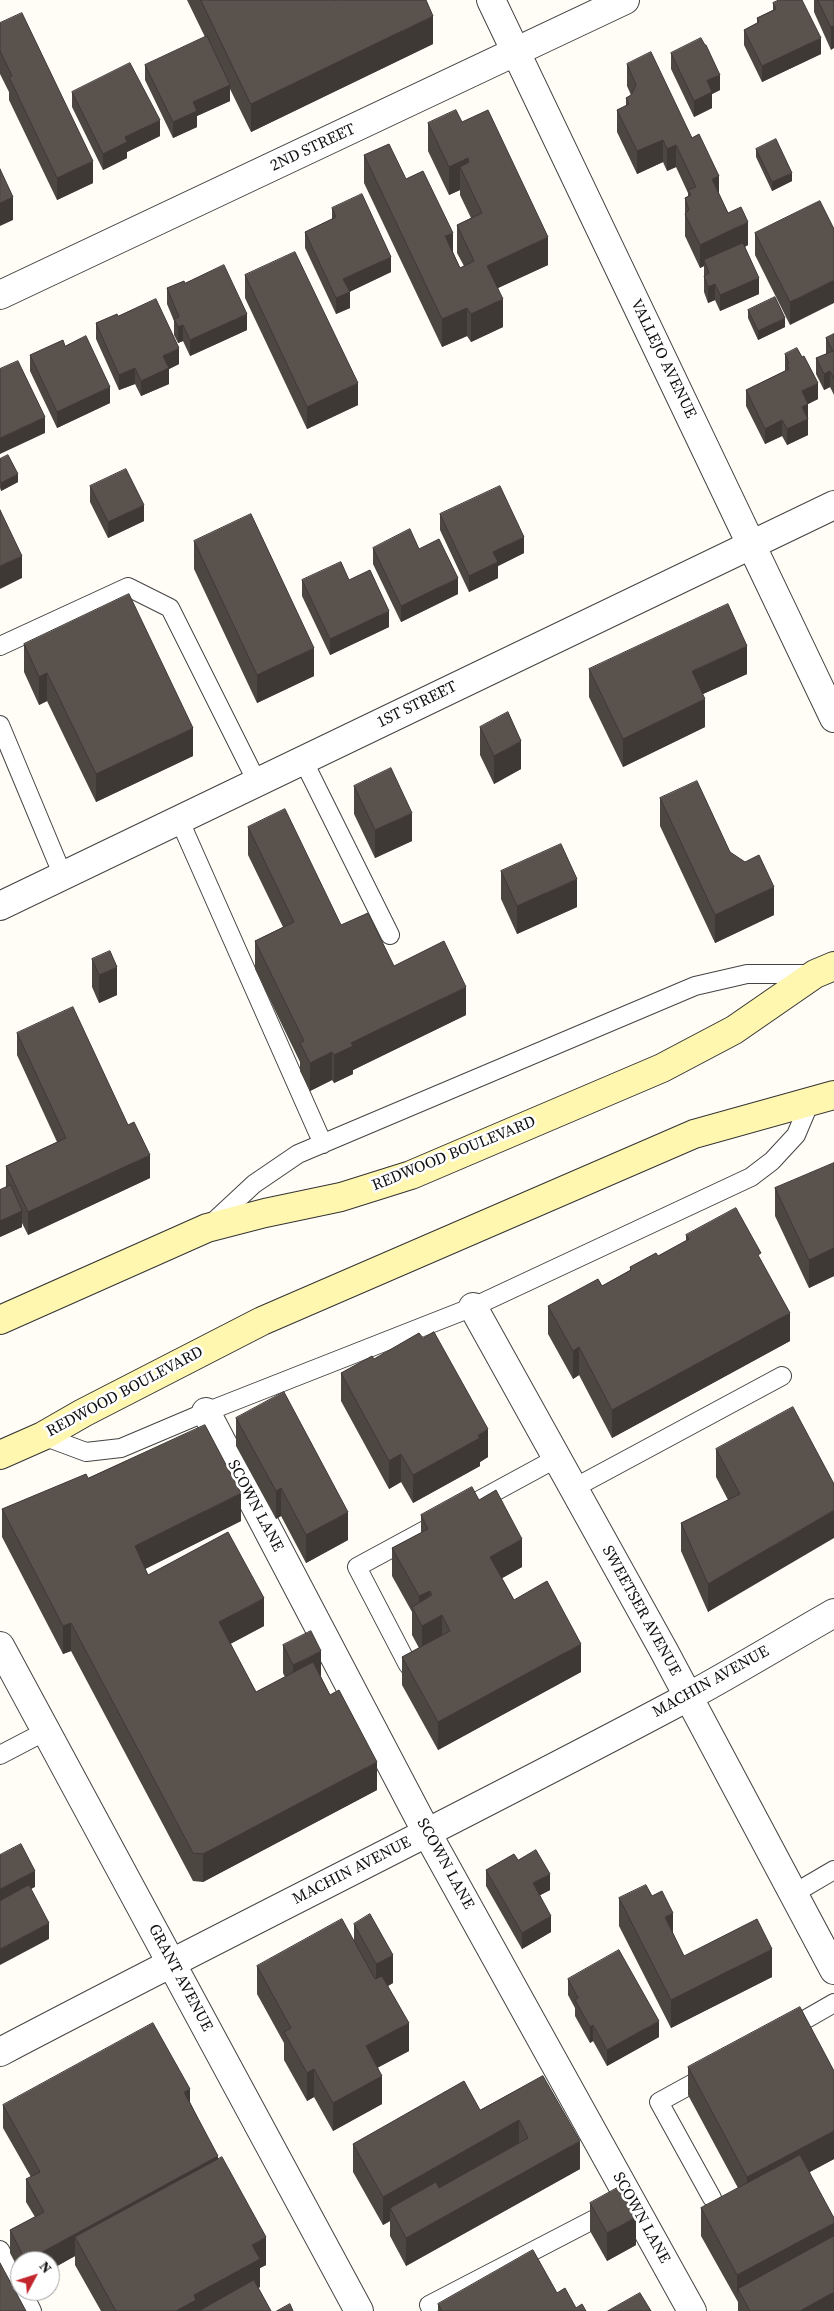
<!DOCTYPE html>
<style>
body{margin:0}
#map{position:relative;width:834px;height:2311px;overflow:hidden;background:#fffdf5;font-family:"Source Serif 4",serif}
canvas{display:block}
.north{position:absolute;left:10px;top:2251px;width:50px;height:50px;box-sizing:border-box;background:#fff;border:1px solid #a0a0a0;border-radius:50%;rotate:50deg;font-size:14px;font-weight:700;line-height:20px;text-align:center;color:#111}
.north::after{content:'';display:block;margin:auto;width:18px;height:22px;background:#c4262e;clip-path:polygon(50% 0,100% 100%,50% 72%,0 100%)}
</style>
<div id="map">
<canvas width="834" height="2311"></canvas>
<div class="north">N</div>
</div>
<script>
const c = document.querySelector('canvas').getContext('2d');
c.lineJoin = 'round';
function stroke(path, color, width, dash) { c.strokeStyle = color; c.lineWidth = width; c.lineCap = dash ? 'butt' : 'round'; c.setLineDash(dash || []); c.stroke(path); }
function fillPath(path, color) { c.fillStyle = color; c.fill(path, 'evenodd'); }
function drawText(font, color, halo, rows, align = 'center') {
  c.font = font + ' "Source Serif 4",serif'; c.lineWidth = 5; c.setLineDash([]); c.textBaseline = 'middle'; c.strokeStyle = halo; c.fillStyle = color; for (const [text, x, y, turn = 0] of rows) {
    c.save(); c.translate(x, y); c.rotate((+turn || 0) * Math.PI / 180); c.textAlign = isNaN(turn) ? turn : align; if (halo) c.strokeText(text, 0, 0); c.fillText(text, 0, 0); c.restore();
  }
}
const service = new Path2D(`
 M0,646l128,-59 42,21 87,174
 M0,725l63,151
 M303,760l87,175
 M179,819l144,325
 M211,1224l43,-40 44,-30 397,-168 52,-12h67
 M43,1436l43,16 35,-4 85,-36 267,-105 278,-130 21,-16 24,-26 14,-33
 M574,1488l208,-112
 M476,1502l81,-44
 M408,1665l-51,-98 83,-45
 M0,1755l46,-24
 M793,1894l41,-24
 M787,2030l47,-27
 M710,2074l-51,28 53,96
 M0,2250l20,38
 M22,2291l10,20
 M429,2305l181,-94`);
const minor = new Path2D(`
 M491,0l343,718
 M0,295l625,-295
 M0,906l834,-401
 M473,1307l191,344 170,319
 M206,1412l221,421 265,478
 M0,1646l359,665
 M0,2052c228,-120 459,-233 686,-354 50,-27 99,-57 148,-85`);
const secondary = new Path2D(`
 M0,1320l207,-92 58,-15 76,-16 70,-22 251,-107 72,-38 81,-56 19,-8
 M0,1455l43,-19 40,-23 179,-92 432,-187 140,-39`);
stroke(service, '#444', 20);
stroke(minor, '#444', 30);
stroke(secondary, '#333', 30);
stroke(service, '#fff', 18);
stroke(minor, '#fff', 28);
stroke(secondary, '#fff6b0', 28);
fillPath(new Path2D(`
 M187,0h147v1l99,43 -182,88 -21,-43v12l-33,15v11l-24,11 -28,-58v-15l60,-28z
 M814,0h20l-3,50 -17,-38z
 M773,3l48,51 -59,28 -18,-37v-15l13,-7v-5l16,-8z
 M0,23l93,160 -36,17 -48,-100v-8l-9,-18z
 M671,53l49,37 -8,4v14l-18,9 -23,-48z
 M627,64l65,74 36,75 20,32 -3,2 14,47 -39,17 -5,-11 -7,3 -4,-11v-26l-4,2 -15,-32v-38l3,-2v-3l-12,-26 -9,4 -4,-9 -26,12 -20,-42v-22l9,-4v-8l5,-3 -4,-9z
 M72,92l88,44 -33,16v6l-24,12 -31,-63z
 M462,122l86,143 -50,23 5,39 -32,15 -4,-6 -25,11 -78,-164v-28l42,24 47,73 7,16 4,-2 -7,-13v-28l14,-7 -11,-23v-5l-11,5 -21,-44v-28z
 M756,149l36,32 -20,10 -16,-34z
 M820,201l-30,124 -35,-70v-22z
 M332,208l59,64 -42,20 1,16 -14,6 -31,-66v-16l27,-13z
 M245,275l113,130 -51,24 -62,-131z
 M185,283l62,47 -57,26 -7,-15 -5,2 -4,-8v-14l-7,-17v-16z
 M748,310l37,17 -27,13 -10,-22z
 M118,316l61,48 -10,5v15l-28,12 -6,-12 -16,6 -23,-51v-16z
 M834,334v61l-4,-8 -6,3 -8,-16v-16l10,-4v-16z
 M65,346l45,57 -53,25 -27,-57v-16z
 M785,354l33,45 -10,5v31l-21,10 -5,-9 -17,8 -19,-38v-16l39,-19z
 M0,459l18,23 -17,9 -1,-3z
 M90,486l54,35 -36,17 -18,-36z
 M440,514l84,39 -26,13v12l-29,14 -29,-62z
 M194,541l120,135 -57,27 -63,-134z
 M373,548l85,46 -57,28 -28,-58z
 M302,580h47l40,47 -59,28 -28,-59z
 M24,644l169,112 -97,46 -49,-101 -8,4 -15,-33z
 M589,669l158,5 -44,20 2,33 -82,40 -34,-70z
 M480,727l41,42 -27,15 -14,-29z
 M354,786l58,55 -37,17 -21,-44z
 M660,798l70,54 44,63 -59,28 -55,-117z
 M248,827l93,98 53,41 72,49 -113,55v4l-19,9 -2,-3 -22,11 -10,-20v-9l-45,-93v-28l28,-14 -35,-72z
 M501,871l76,36 -60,27 -16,-35z
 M92,959l25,36 -18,8 -7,-16z
 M17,1033l133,145 -122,57 -6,-12v4l-22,10v-47l6,-3v-21l51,-24 -40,-87z
 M834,1163v113l-25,12 -34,-72v-28z
 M686,1235l75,25 29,81 -178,97 -33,-63 -6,4 -25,-45v-28l54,-20 28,-16v-3l28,-11 28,-15z
 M374,1359l114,98 -8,5v4l-67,37 -12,-21 -12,7 -48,-88v-28z
 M236,1418l112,122 -42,23 -25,-47 -5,3 -40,-73z
 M716,1449l118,35 -126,128 -27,-61v-28l47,-23 -12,-23z
 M88,1478l153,43 -96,48 3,6 116,51 -34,18 26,48 29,-15 -2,-4v-28l38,32 56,113 -174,92 -10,-1 -122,-230 -8,3 -61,-117v-28z
 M479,1500l43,67 -20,11 12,22 67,72 -143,78 -36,-65v-28l17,-9 -7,-13v-23l-20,-36v-28l29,-15v-18z
 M518,1860l32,30 -10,5 11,37 -29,17 -36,-63v-16z
 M652,1896l32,60 88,21 -101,51 -52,-102v-28z
 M354,1924l39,59 -5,3 21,65 -31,16 4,37 -49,27 -19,-34 -7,4 -23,-41v-17l-27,-49v-28l97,-25z
 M568,1979l91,58 -52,29 -14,-25 -3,2 -15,-27v-8l-7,-13z
 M688,2067l146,4v88l-24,13 24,139h-96v-9l-37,-66v-28l37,-20 -50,-93z
 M543,2076l37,93 -174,97 -16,-30v-15l-7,4 -30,-53v-28l127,-34z
 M190,2102l28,57 48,106 -6,3v19l-2,1 13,23h-170l-26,-46v-9l-25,14v-9h-30v11l-10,-19v-23l25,-13 -9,-15v-23l5,-2 -28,-49v-23z
 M590,2203l46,42 -29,16 -17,-30z
 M557,2293l19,15 10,3h-148v-7z`), '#4d4742');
fillPath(new Path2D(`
 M433,16v28l-182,88v-28z
 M834,26v22l-3,2v-23z
 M821,38v16l-59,28v-16z
 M720,75v15l-8,4v14l-18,9v-16l13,-21z
 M230,85v16l-33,15v11l-24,11v-16l20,-20z
 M160,120v16l-33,16v6l-24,12v-16l22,-17z
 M663,140v22l-26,12v-23z
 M676,145v22l-9,4v-22z
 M468,158v25l-8,-16v23l-11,5v-28z
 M93,161v22l-36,17v-22z
 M792,173v8l-20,10v-9z
 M719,176v22l-7,-19z
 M13,197v23l-13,6v-23z
 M748,222v23l-42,20 -2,-5v6l-4,2v-23z
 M453,233v28l-8,-25z
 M548,237v28l-61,28v-27z
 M391,257v15l-48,23v-16z
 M759,278v16l-39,17v-16z
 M834,280v23l-44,22v-23z
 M715,284v16l-7,3v-16z
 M350,292v16l-14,6v-16z
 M503,299v28l-32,15v-28z
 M467,308v28l-25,11v-28z
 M247,314v16l-57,26v-16z
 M785,318v9l-27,13v-9z
 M183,325v16l-5,2v-16z
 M179,348v16l-10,5v15l-28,12v-15l22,-25z
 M135,368v16l-16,6v-15z
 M830,371v16l-6,3v-16z
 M358,383v22l-51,24v-22z
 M818,383v16l-16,8v-16z
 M110,387v16l-53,25v-16z
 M808,404v31l-21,10v-16l15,-22z
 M45,417v16l-45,21v-16z
 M782,420v16l-17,8v-15z
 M18,474v8l-17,9v-8z
 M144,505v16l-36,17v-16z
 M524,537v16l-26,13v12l-29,14v-16l24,-24z
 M22,556v22l-22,11v-23z
 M458,578v16l-57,28v-16z
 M389,611v16l-59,28v-16z
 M747,646v28l-55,25v-28z
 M314,648v28l-57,27v-28z
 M47,673v28l-8,4v-28z
 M705,699v28l-82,40v-28z
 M193,728v28l-97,46v-28z
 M521,741v28l-27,15v-28z
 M412,813v28l-37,17v-28z
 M577,879v28l-60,27v-28z
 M774,887v28l-59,28v-28z
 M117,967v28l-18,8v-28z
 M466,987v28l-113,55v4l-19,9v-28l17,-12z
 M332,1052v28l-22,11v-28z
 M150,1155v23l-122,57v-23z
 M22,1211v16l-22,10v-16z
 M834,1248v28l-25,12v-28z
 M790,1313v28l-178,97v-28z
 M579,1347v28l-6,4v-28z
 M488,1429v28l-8,5v4l-67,37v-28z
 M401,1454v28l-12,7v-28z
 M281,1488v28l-5,3v-28z
 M241,1493v28l-106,53v-28z
 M834,1510v28l-126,74v-28z
 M348,1512v28l-42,23v-28z
 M522,1539v28l-32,18v-28z
 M430,1591v28h-11v-23z
 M264,1598v28l-45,24v-28z
 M442,1615v28l-20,11v-28z
 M71,1623v28l-8,3v-28z
 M581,1644v28l-143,78v-28z
 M321,1651v28l-28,14v-28z
 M377,1762v28l-174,92v-28z
 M35,1871v16l-35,18v-16z
 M550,1874v16l-17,9v-16z
 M673,1913v28l-8,-24z
 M551,1916v16l-29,17v-16z
 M49,1923v16l-49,26v-16z
 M772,1949v28l-101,51v-28z
 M393,1955v28l-17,9v-28z
 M659,2021v16l-52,29v-16z
 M409,2023v28l-43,23v-28z
 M593,2025v16l-3,2v-16z
 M314,2069v28l-7,4v-28z
 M382,2076v28l-49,27v-28z
 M190,2089v23l-6,-20z
 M519,2120v28l-124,70 -5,-10v13l-7,4v-28z
 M834,2131v28l-87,46v-28z
 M580,2141v28l-174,97v-28z
 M218,2156v22l-143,59v19l-25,14v-9h-24z
 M636,2217v28l-29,16v-28z
 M834,2223v28l-96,38 -1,13v-27z
 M266,2237v28l-6,3v19l-44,24h-40l76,-66z
 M834,2292v19h-34z`), '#3f3936');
const building = new Path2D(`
 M201,0h133v1l3,-1h89l7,16 -182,88z
 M779,0h23l19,38 -59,28 -18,-36 15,-8 -2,-4 19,-9 -3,-6z
 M818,0h16v26l-3,1z
 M22,13l71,148 -36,17 -48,-101 3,-1 -12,-25v-28z
 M207,36l23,49 -37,17 4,9 -24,11 -28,-57z
 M701,38l4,7h1l14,30 -13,5 5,12 -18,9 -23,-48z
 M651,52l41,86 7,-4 20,42 -7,3 16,34 13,-6 7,15 -48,23 -15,-31 4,-4 -4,-12 6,-3 -3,-5 8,-3 -20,-42 -9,4 -4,-9 -26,11 -20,-41 12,-6 -3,-6 5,-3 5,-10 -9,-21z
 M130,63l30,57 -35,17 2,5 -24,12 -31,-62z
 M456,110l6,12 26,-12 60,127 -61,29 16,33 -32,15 -4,-6 -25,11 -78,-164 25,-11 17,35 17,-8 30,62 -8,3 15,32 14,-7 -17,-36 25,-12 -22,-46 9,-5 -1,-4 -19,9 -21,-44z
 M776,139l16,34 -20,9 -16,-33z
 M0,169l13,28 -13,6z
 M362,194l29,63 -48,22 7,13 -14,6 -31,-66 31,-15 -4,-9z
 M820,201l14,28v51l-44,22 -35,-69z
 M743,243l16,35 -39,17 -5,-11 -7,3 -4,-11 5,-3 -5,-13z
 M295,252l63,131 -51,24 -62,-132z
 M224,265l23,49 -57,26 -7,-15 -5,2 -4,-8 5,-2 -12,-29 17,-7 1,2z
 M775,297l10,21 -27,13 -10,-21z
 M156,299l23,49 -16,8 6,12 -28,13 -6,-13 -16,7 -23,-52 21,-9 1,2z
 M834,334v45l-4,-8 -6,3 -8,-16 17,-7 -7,-13z
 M86,336l24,51 -53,25 -27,-57 33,-15 2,6z
 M797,348l5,9 2,-1 14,27 -16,8 6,13 -6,3 6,12 -21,10 -5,-9 -17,9 -19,-39 43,-21 -2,-5 2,-1 -4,-9z
 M18,361l27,56 -45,21v-69z
 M8,455l10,19 -17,9 -1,-3v-21z
 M126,469l18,36 -36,17 -18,-36z
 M500,486l24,51 -31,15 5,10 -29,14 -29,-62z
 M0,510l22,46 -22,10z
 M251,514l63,134 -57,27 -63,-134z
 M410,529l9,20 20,-10 19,39 -57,28 -28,-58z
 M341,562l8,18 21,-10 19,41 -59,28 -28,-59z
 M129,594l64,134 -97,46 -49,-101 -8,4 -15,-33z
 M728,604l19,42 -55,25 13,28 -82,40 -34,-70z
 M508,712l13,29 -27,15 -14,-29z
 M391,768l21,45 -37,17 -21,-44z
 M697,781l33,71 15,10 14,-7 15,32 -59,28 -55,-117z
 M285,809l56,116 27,-12 26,53 50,-25 22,46 -115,56 2,3 -19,9 -2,-3 -22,11 -10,-20 4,-2 -49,-100 39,-19 -46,-95z
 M561,844l16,35 -60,27 -16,-35z
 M110,951l7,16 -18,8 -7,-16z
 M73,1007l55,118 6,-3 16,33 -122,57 -22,-46 60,-28 -49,-105z
 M834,1163v85l-25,12 -34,-72z
 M11,1185l11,26 -22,10v-31z
 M736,1208l25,45 -3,2 32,58 -178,97 -33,-63 -6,4 -25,-45 50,-27 4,7 29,-16 -1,-3 26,-14 2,3 31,-17 -3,-4z
 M434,1332l54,97 -10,6 2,3 -67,37 -12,-21 -12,7 -48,-88 31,-17 2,3 45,-26 4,5z
 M284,1392l64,120 -42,23 -25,-47 -5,3 -40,-73z
 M793,1407l41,77v26l-126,74 -27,-61 59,-29 -24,-45z
 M205,1425l36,68 -106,53 13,29 80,-43 36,66 -45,24 37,70 57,-30 17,33 9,-5 38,72 -174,92 -10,-1 -122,-230 -8,3 -61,-117 84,-35 2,4z
 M472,1487l7,13 17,-10 26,49 -32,18 24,43 33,-19 34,63 -143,78 -36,-65 48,-26 -8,-16 -20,11 -10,-19 20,-12 -2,-4 -11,5 -27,-48 36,-19 -7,-14z
 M311,1631l10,20 -28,14 -10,-20z
 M21,1844l14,27 -35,18v-34z
 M536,1850l14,24 -17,9 18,33 -29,17 -36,-63 28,-16 4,6z
 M29,1885l20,38 -49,26v-48z
 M646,1885l6,11 10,-5 11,22 -8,4 19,39 73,-37 15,30 -101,51 -52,-102z
 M370,1914l23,41 -17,9 -22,-40z
 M342,1919l33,60 7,-3 27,47 -43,23 16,30 -49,27 -19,-34 -7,4 -23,-41 7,-4 -34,-62z
 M619,1950l40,71 -52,29 -14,-25 -3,2 -15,-27 3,-2 -10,-19z
 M800,2007l34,64v60l-87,46 -59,-110z
 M153,2023l37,66 -6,3 34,64 -192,105 -16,-31 34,-18 -18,-33 14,-7 -37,-67z
 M543,2076l37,65 -174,97 -16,-30 46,-26 3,6 89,-50 -9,-18 -136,77 -30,-53 111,-63 16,29z
 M800,2155l34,63v5l-97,52 -36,-67z
 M222,2157l44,80 -14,8 8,14 -66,36 2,5 -20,11h-60l-41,-74z
 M619,2187l17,30 -29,16 -17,-30z
 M834,2236v56l-34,19h-50l-12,-22z
 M533,2250l24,43 8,-5 11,20 6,-4 4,7h-144l-4,-7z
 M0,2263l26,48h-26z
 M254,2280l17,31h-72z
 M640,2293l11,18h-43z
 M290,2304l3,7h-16z`);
fillPath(building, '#5a524d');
stroke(building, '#3f3936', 1);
drawText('16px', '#111', '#fff', [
 ["2ND STREET",313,148,-25],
 ["VALLEJO AVENUE",663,359,64],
 ["1ST STREET",417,705,-26],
 ["REDWOOD BOULEVARD",454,1154,-22],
 ["REDWOOD BOULEVARD",125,1392,-28],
 ["SCOWN LANE",255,1506,62],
 ["SWEETSER AVENUE",641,1611,61],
 ["MACHIN AVENUE",711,1682,-29],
 ["SCOWN LANE",445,1864,61],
 ["MACHIN AVENUE",352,1871,-27],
 ["GRANT AVENUE",180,1978,62],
 ["SCOWN LANE",641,2218,61]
]);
</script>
